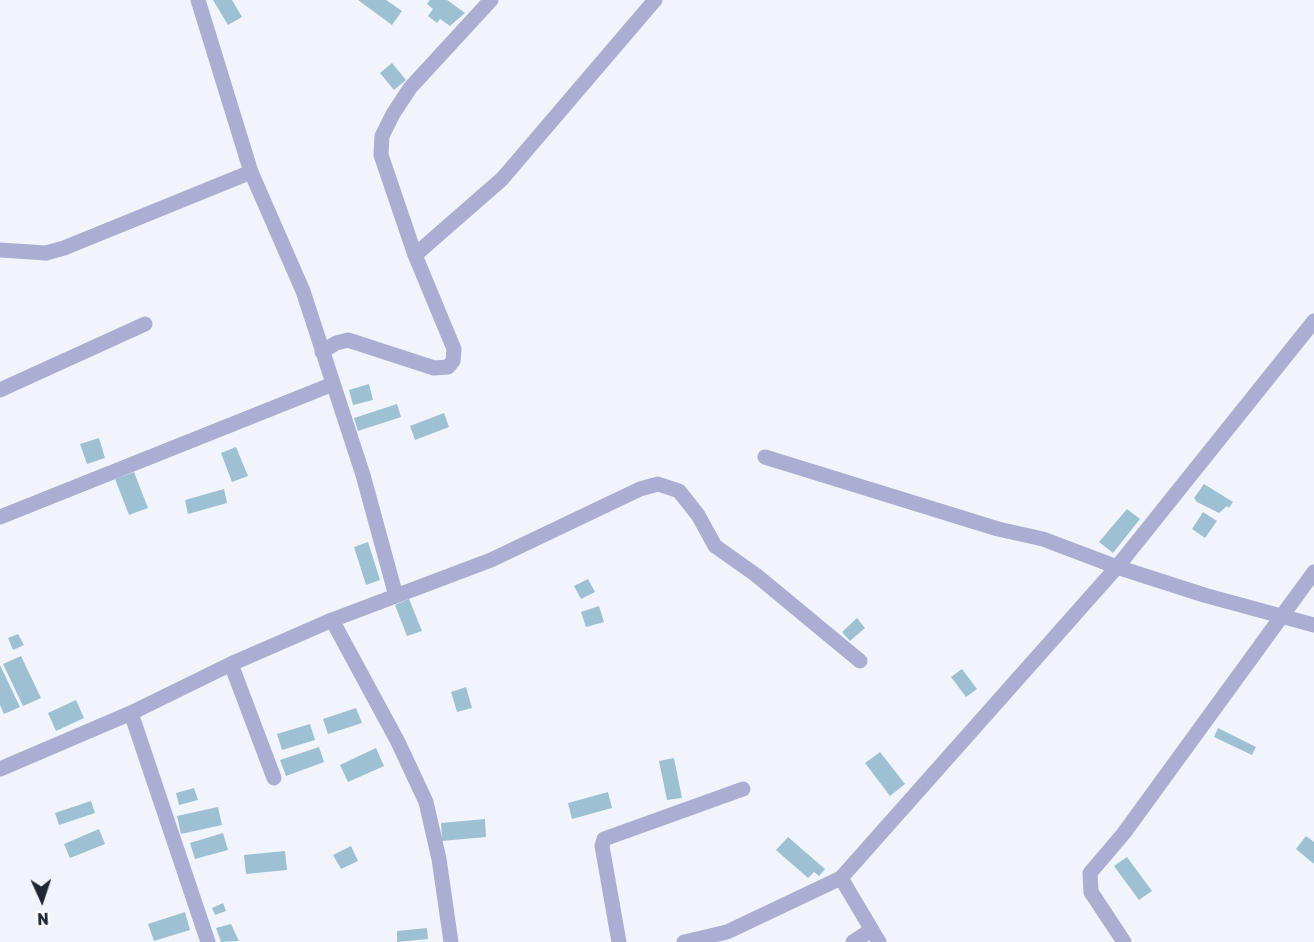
<!DOCTYPE html>
<style>
body{margin:0}
#map{position:relative;width:1314px;height:942px;overflow:hidden;background:#f1f5fb;font-family:Rubik,sans-serif}
canvas{display:block}
.north{position:absolute;left:12px;top:870px;width:60px;height:60px;-webkit-text-stroke:4px #fff;paint-order:stroke;rotate:177deg;font-size:16px;font-weight:700;line-height:24px;text-align:center;color:#1e2631}
.north::after{content:'';display:block;margin:auto;width:21px;height:27px;background:#1e2631;clip-path:polygon(50% 0,100% 100%,50% 72%,0 100%)}
</style>
<div id="map">
<canvas width="1314" height="942"></canvas>
<div class="north">N</div>
</div>
<script>
const c = document.querySelector('canvas').getContext('2d');
c.lineJoin = 'round';
function fillPath(path, color) { c.fillStyle = color; c.fill(path, 'evenodd'); }
function stroke(path, color, width, dash) { c.strokeStyle = color; c.lineWidth = width; c.lineCap = dash ? 'butt' : 'round'; c.setLineDash(dash || []); c.stroke(path); }
fillPath(new Path2D(`
 M213,0h19l10,17 -14,8z
 M358,0h28l16,11 -10,14z
 M430,0h17l18,13 -15,13 -10,-7 -3,4 -9,-7 5,-7 -6,-5z
 M392,63l14,17 -12,10 -14,-17z
 M369,384l4,16 -20,5 -4,-15z
 M397,404l4,13 -43,14 -4,-13z
 M444,413l5,14 -34,13 -5,-14z
 M99,438l6,20 -18,6 -7,-20z
 M236,447l12,29 -16,6 -11,-29z
 M134,472l14,36 -19,7 -14,-36z
 M1204,484l29,18 -4,6 -2,-2 -8,7 -22,-11 -3,-4z
 M224,489l3,14 -39,11 -3,-14z
 M1127,509l13,10 -27,34 -14,-11z
 M1203,512l14,9 -12,17 -13,-9z
 M368,542l12,38 -14,5 -12,-38z
 M588,579l7,13 -14,7 -7,-13z
 M409,599l13,32 -15,5 -12,-31z
 M599,606l5,16 -18,5 -5,-15z
 M857,618l8,10 -15,13 -8,-9z
 M18,634l6,11 -11,5 -5,-12z
 M21,656l20,42 -18,8 -20,-42z
 M0,665l20,42 -16,7 -4,-9z
 M962,669l15,20 -11,8 -15,-20z
 M466,687l6,21 -15,4 -6,-20z
 M76,700l8,18 -28,13 -8,-18z
 M356,708l6,15 -34,11 -5,-15z
 M310,724l5,16 -33,10 -5,-16z
 M1218,728l38,19 -4,8 -38,-18z
 M319,747l5,15 -38,14 -6,-16z
 M376,748l8,18 -36,16 -8,-17z
 M880,752l25,32 -15,12 -25,-33z
 M674,758l8,40 -15,2 -8,-39z
 M194,788l4,12 -19,5 -3,-12z
 M608,792l4,16 -40,11 -4,-16z
 M91,801l4,12 -36,12 -4,-12z
 M218,807l4,18 -41,9 -4,-18z
 M485,819l1,18 -44,4 -1,-18z
 M99,829l6,15 -35,14 -6,-14z
 M223,833l5,17 -33,9 -5,-16z
 M1306,836l8,6v22l-18,-15z
 M788,837l37,32 -6,7 -5,-4 -6,6 -32,-28z
 M351,846l7,15 -17,8 -8,-14z
 M285,851l2,19 -41,4 -2,-19z
 M1127,857l25,34 -13,9 -25,-34z
 M223,903l3,8 -11,4 -3,-7z
 M185,912l5,18 -36,11 -6,-17z
 M231,924l8,17 -18,1 -5,-14z
 M427,928l1,11 -31,3v-11z`), '#9ec0d3');
stroke(new Path2D(`
 M198,0l53,172 52,119 60,184 33,121
 M0,250l46,3 18,-5 187,-76
 M415,255l-34,-100 1,-19 11,-22 17,-26 81,-88
 M322,352l14,-9 12,-3 86,28 14,-1 5,-6 1,-12 -39,-94 87,-76 153,-179
 M0,390l145,-66
 M765,457l233,72 45,10 74,28 87,28 110,30
 M0,517l333,-133
 M332,620l66,122 28,60 13,57 12,83
 M231,664l43,114
 M131,713l77,229
 M0,769l131,-56 100,-49 101,-44 159,-60 149,-71 18,-5 21,7 19,24 17,31 41,29 104,86
 M841,878l38,64
 M619,942l-17,-96 2,-7 139,-50
 M684,942l43,-10 114,-54 276,-311 197,-246
 M853,942l18,-12
 M1124,942l-33,-50 -1,-19 34,-40 190,-261`), '#abaed2', 15);
</script>
